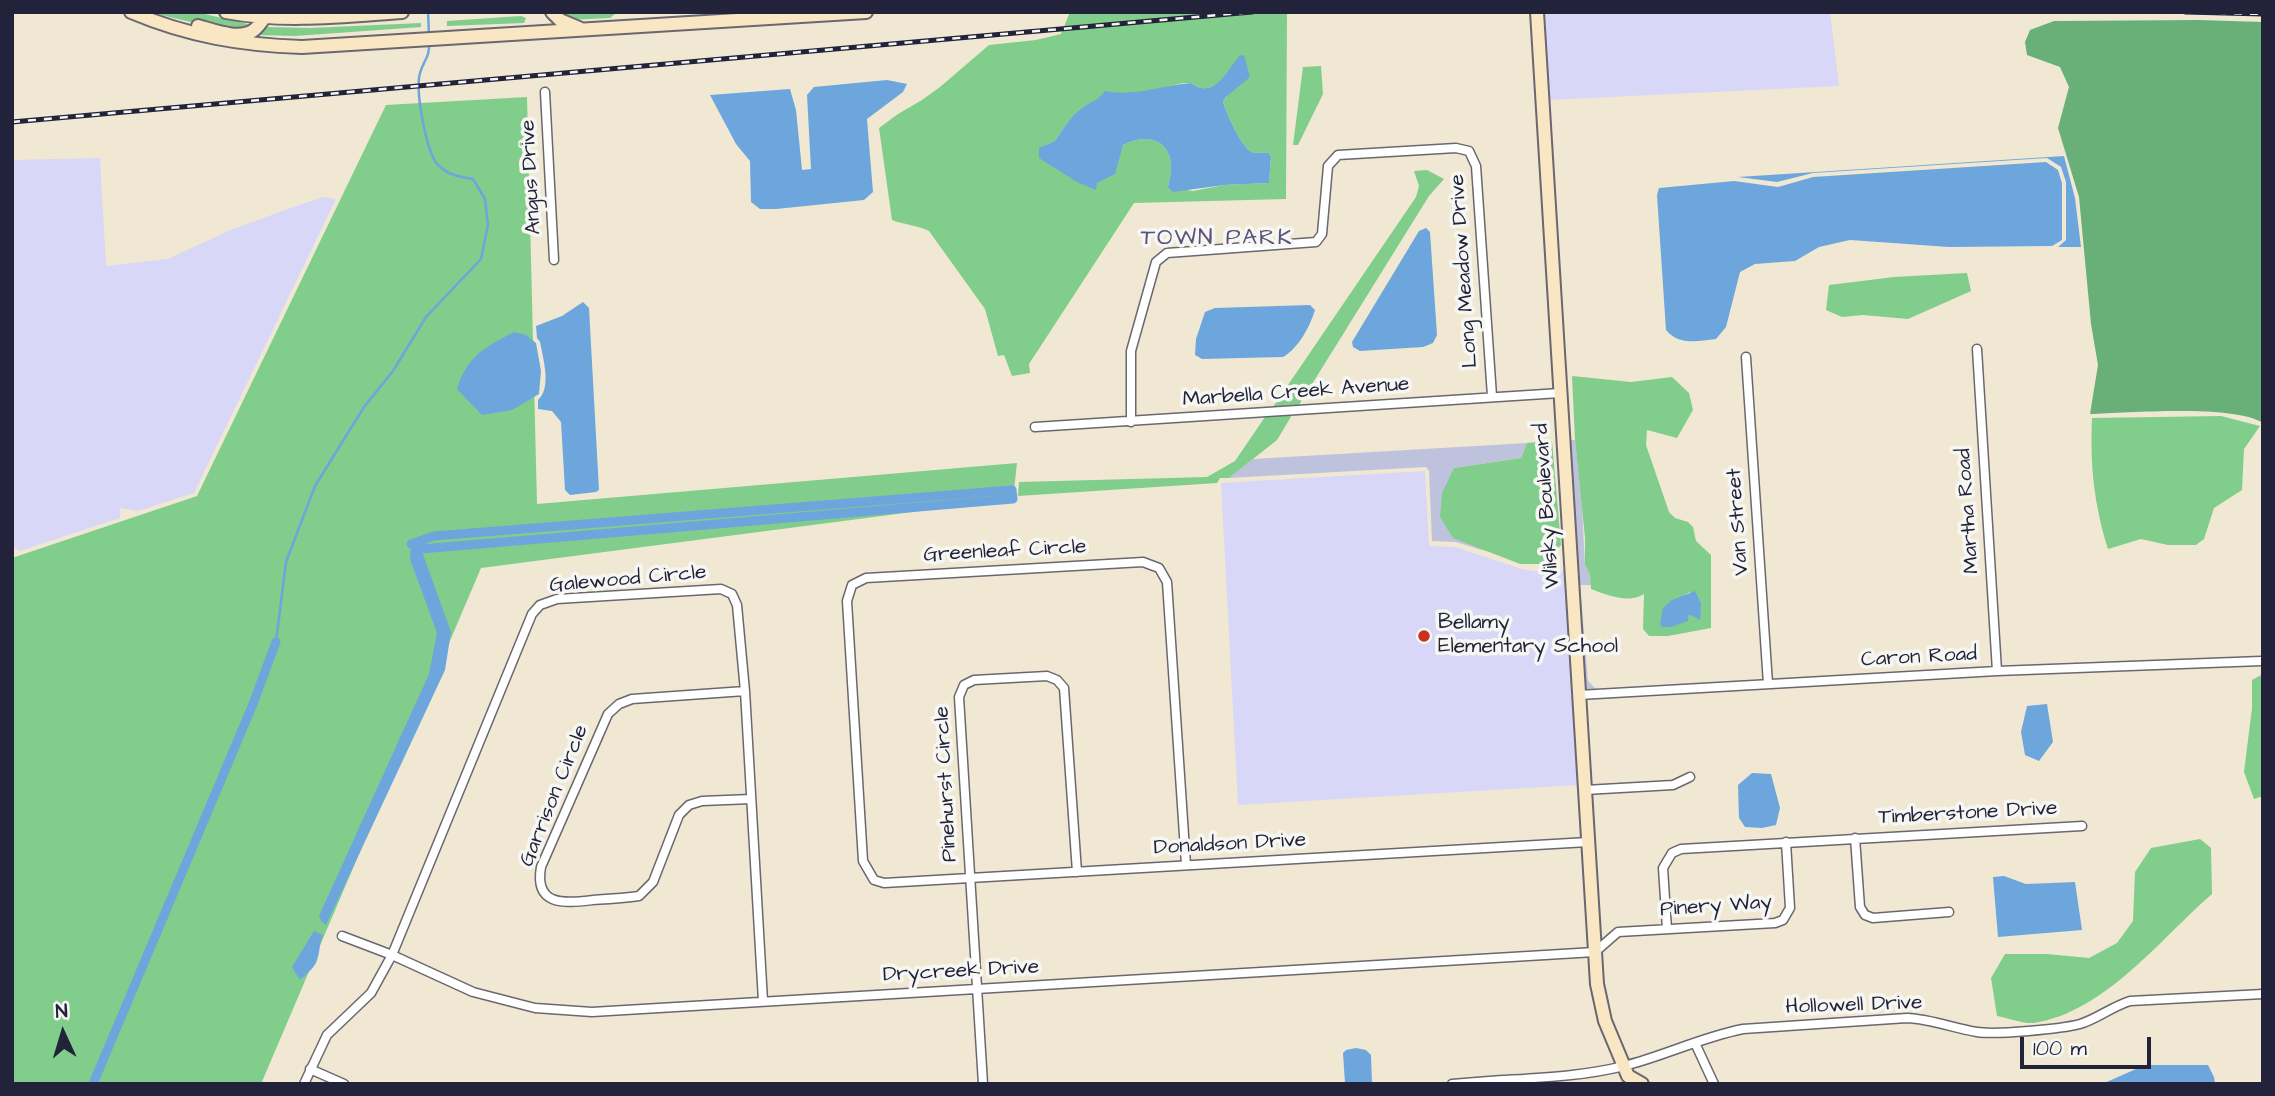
<!DOCTYPE html>
<style>
body{margin:0}
#map{position:relative;width:2275px;height:1096px;overflow:hidden;background:#f0e8d2;font-family:"Architects Daughter",sans-serif}
canvas{display:block}
.frame{position:absolute;inset:0;border:14px solid #22223b;pointer-events:none}
.north{position:absolute;left:28px;top:998px;width:70px;height:70px;-webkit-text-stroke:5px #f6f6f2;paint-order:stroke;rotate:356deg;font-size:19px;font-weight:700;line-height:28px;text-align:center;color:#22223b}
.north::after{content:'';display:block;margin:auto;width:24px;height:32px;background:#22223b;clip-path:polygon(50% 0,100% 100%,50% 72%,0 100%)}
.scale{position:absolute;left:2020px;top:1037px;width:131px;height:32px;box-sizing:border-box;border:4px solid #22223b;border-top:0;padding-left:9px;font-size:21px;line-height:24px;white-space:nowrap;color:#22223b;-webkit-text-stroke:5px #f6f6f2;paint-order:stroke}
</style>
<div id="map">
<canvas width="2275" height="1096"></canvas>
<div class="frame"></div>
<div class="north">N</div>
<div class="scale">100 m</div>
</div>
<script>
const c = document.querySelector('canvas').getContext('2d');
c.lineJoin = 'round';
function fillPath(path, color) { c.fillStyle = color; c.fill(path, 'evenodd'); }
function stroke(path, color, width, dash) { c.strokeStyle = color; c.lineWidth = width; c.lineCap = dash ? 'butt' : 'round'; c.setLineDash(dash || []); c.stroke(path); }
function drawText(font, color, halo, rows, align = 'center') {
  c.font = font + ' "Architects Daughter",sans-serif'; c.lineWidth = 7; c.setLineDash([]); c.textBaseline = 'middle'; c.strokeStyle = halo; c.fillStyle = color; for (const [text, x, y, turn = 0] of rows) {
    c.save(); c.translate(x, y); c.rotate((+turn || 0) * Math.PI / 180); c.textAlign = isNaN(turn) ? turn : align; if (halo) c.strokeText(text, 0, 0); c.fillText(text, 0, 0); c.restore();
  }
}
fillPath(new Path2D(`
 M1542,12h288l9,74 -292,14z
 M100,158l6,108 62,-7 60,-28 60,-22 35,-12 13,2 -142,294 -56,18 -18,-3v10l-100,33 -8,-5v-386z
 M1425,471l4,75 26,1 67,22 23,4 20,-2 13,214 -340,20 -17,-322z`), '#d8d7f8');
fillPath(new Path2D(`
 M1568,440h7l7,66 3,59 5,10 1,10h-11l8,96 8,8 -12,1z
 M1527,443l-6,15 -67,10 27,81 7,3 -32,-10 -24,-1 -3,-70 -3,-4 -197,11 24,-19z`), '#bfc2dd');
fillPath(new Path2D(`
 M149,12h47l56,13 -11,5 -30,-3z
 M585,12h29l1,2 -5,4 -41,2 -4,-4 3,-3z
 M1070,12h217l-1,187 -152,4 -105,161 1,9 -18,3 -8,-21 -6,1 -13,-47 -56,-78c-12,-6 -24,-6 -37,-11l-13,-92 19,-14 24,-14 18,-13 49,-42 47,-5 25,-6zM1239,57l-9,35 -7,10c3,10 19,47 29,50 4,2 12,0 17,1l2,4 -2,26 -45,2 -31,6 -25,-4c1,-7 4,-16 3,-23 -3,-27 -27,-30 -48,-19 -11,21 -3,22 -27,38l-32,-11 -16,-9 -2,-18 9,-4c24,-38 37,-43 80,-48 17,-2 33,-7 49,-10h7c23,17 35,-11 48,-26z
 M521,16l5,2 -2,5 -77,3v-5z
 M421,23v4l-126,9 -39,-1 8,-8 47,1z
 M1321,66l2,28 -25,51h-5l10,-78z
 M527,97l10,407 480,-41 -4,36 -532,69 -220,516h-249v-526l185,-62 189,-391z
 M1427,170l17,9 -15,17 -130,209 -26,2 143,-210 3,-11 -5,-15z
 M1967,273l4,18 -63,28 -45,-4 -21,2 -16,-7 3,-25 65,-8z
 M1572,376l59,6 41,-5 17,16 4,17 -16,28 -30,-8 -1,15 23,67 6,6 13,4 5,5 3,14 15,14v73l-43,8h-19l-6,-7 1,-35c-16,10 -37,1 -53,-5l-1,-14 -5,-10v-27l-10,-98zM1690,592l8,27 -7,-5 -12,9 -19,1 11,-21z
 M1292,415l-15,25 -48,38h-9l-3,5 -199,13 1,-14 188,-5 28,-16 30,-44z
 M2221,416l39,10 -16,23 -2,41 -28,18 -10,31 -8,6h-28l-27,-6 -33,10c-14,-45 -18,-83 -16,-131z
 M1552,441l9,104 -17,19h-24l-67,-26 -13,-21 2,-24 12,-25 67,-10 6,-15z
 M2263,674v122l-9,3 -10,-27 8,-64v-28z
 M2200,839l11,9 1,46c-52,45 -107,118 -178,129 -11,1 -26,-5 -37,-7l-6,-38 14,-24h42l42,4 28,-15 16,-22 2,-49 16,-24z`), '#81cd8b');
fillPath(new Path2D(`
 M2199,20l64,2v401c-30,-19 -135,-10 -173,-9l8,-49 -7,-41 -12,-127 -21,-69 11,-41 -9,-20 -33,-12 -2,-13 5,-12 24,-9z`), '#68b077');
fillPath(new Path2D(`
 M1244,55l6,22 -24,20 -3,5c3,10 19,47 29,50 4,2 12,0 17,1l2,4 -2,26 -45,2 -51,7 -5,-5c1,-7 4,-16 3,-23 -3,-27 -27,-30 -48,-19l-8,29 -18,9 -1,7 -19,-8 -38,-24v-10l16,-7c8,-12 15,-24 27,-33 8,-6 17,-8 23,-17 30,6 57,-6 86,-8 23,17 35,-11 48,-27z
 M887,80l20,4 -4,8 -36,27 6,73 -9,8 -88,9h-16l-9,-7 -1,-41 -14,-17 -26,-49 80,-6 6,21 6,60 9,-1 -4,-74 7,-8z
 M2064,156l11,42 6,49h-23l8,-7v-58l-5,-15 -14,-9 -234,15 -36,9 -39,-5z
 M2046,162l12,8 4,13v57l-10,6 -103,1 -99,-7 -31,7 -24,14 -40,3 -15,8 -14,55 -10,12c-18,2 -37,7 -50,-9l-9,-135 2,-7 75,-7 44,6 35,-10z
 M1426,228l4,4 7,103 -4,8 -10,4 -63,4 -7,-4 -1,-5 67,-111z
 M583,302l6,6 10,182 -3,2 -26,3 -5,-5 -4,-68 -9,-11 -14,-2v-9c14,-12 5,-42 2,-58l-3,-4 -1,-12 26,-10z
 M1310,305l5,5c-5,16 -16,38 -32,47l-81,2 -7,-4 1,-16 9,-27 10,-4z
 M514,332l12,3 10,8 5,28 -2,23 -27,16 -30,5 -25,-26c10,-33 28,-42 57,-57z
 M411,544l10,5 30,83 -6,38 -119,255 -4,-3 -3,-6 110,-242 8,-41 -27,-74z
 M1695,591l6,12 -1,17 -9,-5 -3,1v5l-17,6h-9l-2,-3 3,-16 9,-8z
 M2047,704l6,38 -14,19 -14,-6 -4,-23 6,-26z
 M1752,773l19,1 9,34 -4,17 -14,3 -17,-1 -6,-9 -1,-33z
 M2004,876l22,8 49,-2 7,48 -84,7 -5,-60z
 M314,931l9,4c-4,9 -3,19 -7,28 -4,7 -11,12 -16,17l-8,-13z
 M1356,1048l10,2 5,5 1,28h-27l-2,-30 3,-3z
 M2145,1065h63l6,12 1,7h-113z`), '#6da6dc');
stroke(new Path2D(`
 M428,12l1,23
 M276,642l10,-80 29,-76 49,-79 29,-36 33,-54 55,-58 7,-34 -3,-26 -12,-20c-13,-2 -25,-4 -35,-14 -12,-13 -23,-75 -18,-92 4,-14 10,-15 9,-31`), '#6da6dc', 2.5);
stroke(new Path2D(`
 M411,544l23,-8 578,-46 1,9 -592,50
 M93,1084l160,-380 23,-62`), '#6da6dc', 9);
const street = new Path2D(`
 M545,92l9,168
 M1977,349l20,322
 M1746,357l22,327
 M1131,422v-71l25,-89 11,-9 149,-11 6,-8 6,-68 10,-11 118,-7 13,3 7,15 16,230
 M1035,427l525,-34
 M745,691l-113,8 -13,5 -11,10 -67,153c-7,40 24,36 52,33 15,-1 31,-2 46,-4l14,-14 26,-67 10,-10 13,-4 49,-2
 M1579,695l418,-24 264,-10
 M1585,790l88,-5 17,-8
 M1855,838l5,69 5,8 8,3 76,-6
 M1186,865l-19,-283 -8,-14 -16,-6 -277,16 -14,7 -5,16 16,260 11,19 10,3 704,-41
 M1667,929l-4,-61 9,-15 9,-4 401,-23
 M342,936l50,19 81,37 62,16 57,4 1003,-60 23,-20 157,-9 8,-3 7,-12 -4,-66
 M1695,1043l19,41
 M310,1069l34,15
 M1489,1081c45,-3 91,-4 135,-15 40,-10 78,-29 119,-37l164,-11c24,1 46,10 70,14 19,3 84,-3 103,-8 17,-5 31,-17 50,-23l133,-7
 M304,1084l23,-49 44,-42 21,-38 140,-341 8,-9 17,-6 164,-10 11,5 5,11 8,86 18,310
 M983,1084l-24,-387 5,-12 10,-5 73,-4 10,4 7,8 13,184
 M1452,1084l37,-3v3`);
const secondary = new Path2D(`
 M131,12c57,24 110,33 171,35l564,-35
 M226,12c58,11 118,4 176,0
 M552,12l8,8 19,8
 M1537,12l60,972 8,37 23,55
 M198,26c15,4 42,15 56,4 4,-3 8,-9 11,-13
 M1628,1076l14,8`);
stroke(street, '#6a6770', 11);
stroke(secondary, '#6a6770', 16);
stroke(street, '#fff', 8);
stroke(secondary, '#f9e7c3', 12);
const rail = new Path2D(`
 M2186,12l77,2
 M12,122l1240,-110`);
stroke(rail, '#22223b', 5);
stroke(rail, '#f6f6f2', 2.5, [8]);
for (const [x, y, r, color] of [
 [1424,636,7,"#c8321e"]
]) { const dot = new Path2D(); dot.arc(x, y, r, 0, 2 * Math.PI); c.fillStyle = color; c.fill(dot); stroke(dot, '#f6f6f2', 2.5); }
drawText('21px', '#22223b', '#f6f6f2', [
 ["Angus Drive",532,177,-93],
 ["Long Meadow Drive",1465,271,-94],
 ["Marbella Creek Avenue",1296,393,-4],
 ["Wilsky Boulevard",1548,506,-94],
 ["Martha Road",1969,511,-94],
 ["Van Street",1739,522,-94],
 ["Greenleaf Circle",1005,552,-3],
 ["Galewood Circle",628,580,-5],
 ["Caron Road",1919,658,-3],
 ["Pinehurst Circle",947,784,-93],
 ["Garrison Circle",555,796,-68],
 ["Timberstone Drive",1968,814,-3],
 ["Donaldson Drive",1230,845,-3],
 ["Pinery Way",1716,907,-4],
 ["Drycreek Drive",961,972,-3],
 ["Hollowell Drive",1854,1006,-2]
]);
drawText('21px', '#22223b', '#f6f6f2', [
 ["Bellamy",1438,624],
 ["Elementary School",1438,648]
], 'left');
c.letterSpacing = '2px';
drawText('23px', '#5b5279', '#f6f6f2', [
 ["TOWN PARK",1217,239]
]);
c.letterSpacing = '0px';
</script>
